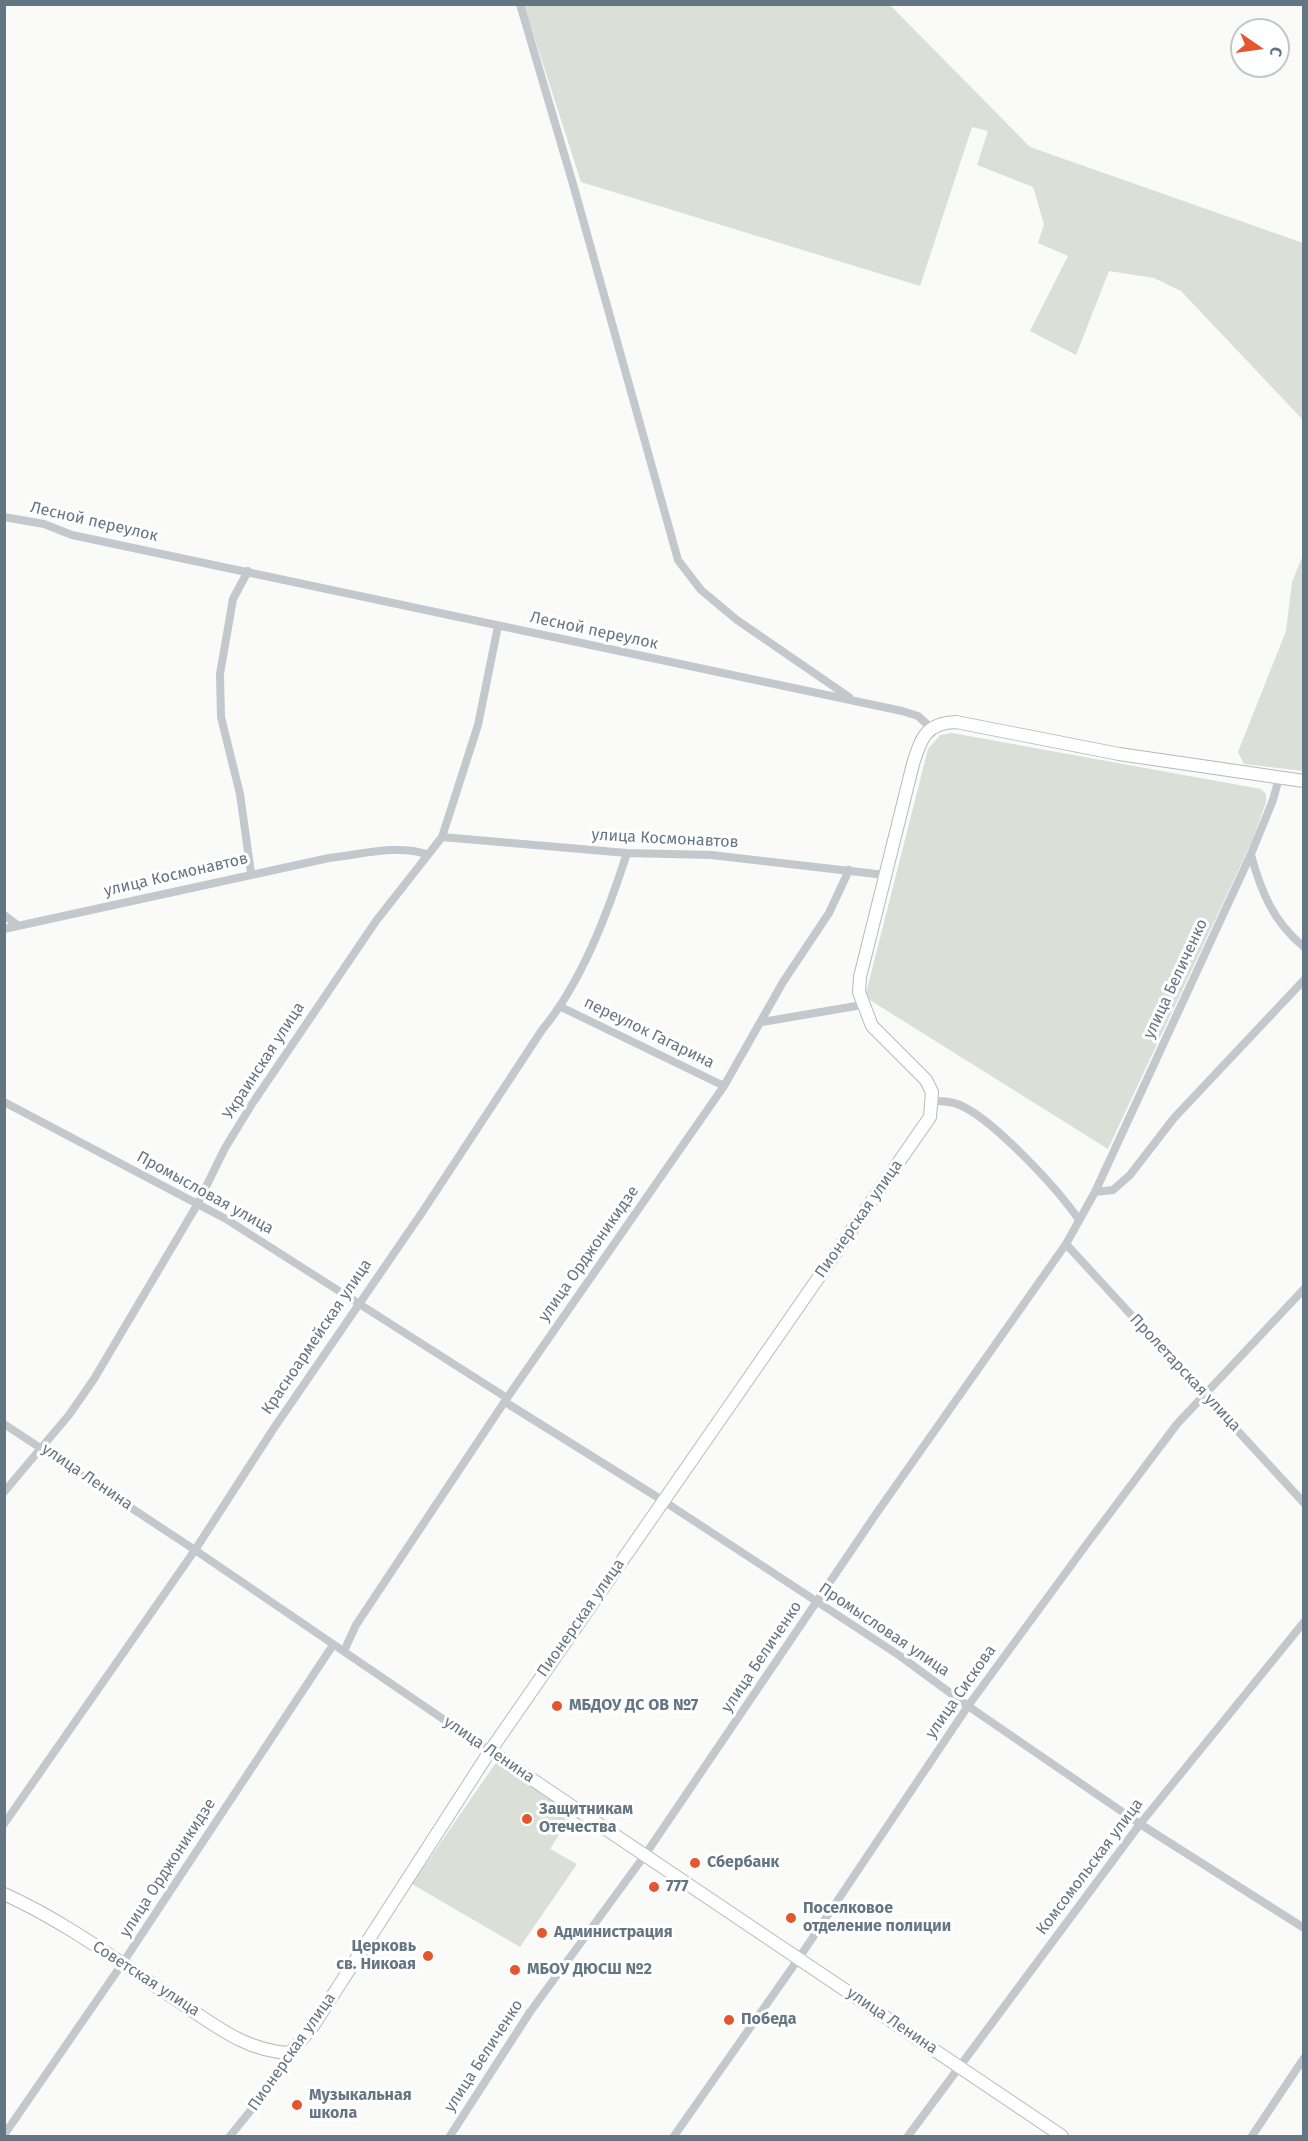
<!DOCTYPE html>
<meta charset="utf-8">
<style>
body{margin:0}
#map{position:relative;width:1308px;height:2141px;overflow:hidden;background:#fafaf8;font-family:"Fira Sans",sans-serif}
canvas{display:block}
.frame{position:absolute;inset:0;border:6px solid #657683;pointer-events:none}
.north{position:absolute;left:1230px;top:18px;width:60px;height:60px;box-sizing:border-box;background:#fff;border:2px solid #c1c8cd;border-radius:50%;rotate:103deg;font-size:16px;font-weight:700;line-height:24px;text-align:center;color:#657683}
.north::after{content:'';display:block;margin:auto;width:21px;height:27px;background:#e4572e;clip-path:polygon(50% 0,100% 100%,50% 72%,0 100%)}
</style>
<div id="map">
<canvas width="1308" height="2141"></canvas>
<div class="frame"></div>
<div class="north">С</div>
</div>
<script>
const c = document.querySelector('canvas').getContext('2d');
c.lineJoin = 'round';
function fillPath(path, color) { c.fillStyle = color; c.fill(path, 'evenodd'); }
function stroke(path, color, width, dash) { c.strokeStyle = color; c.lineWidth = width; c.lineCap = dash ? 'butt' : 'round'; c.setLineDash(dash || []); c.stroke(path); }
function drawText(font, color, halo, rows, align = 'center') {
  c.font = font + ' "Fira Sans",sans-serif'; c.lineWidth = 6; c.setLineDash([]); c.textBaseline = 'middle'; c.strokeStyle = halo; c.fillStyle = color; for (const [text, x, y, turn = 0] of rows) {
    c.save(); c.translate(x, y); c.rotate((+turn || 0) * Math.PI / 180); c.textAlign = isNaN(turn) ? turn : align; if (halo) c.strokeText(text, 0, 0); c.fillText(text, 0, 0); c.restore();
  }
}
fillPath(new Path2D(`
 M524,5h366l140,142 273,96v177l-122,-129 -27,-13 -45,-7 -33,84 -46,-24 38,-75 -30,-13 6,-19 -11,-37 -56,-22 11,-34 -16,-4 -52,159 -339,-104z
 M1303,555v216l-59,-7 -6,-12 48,-121 6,-49z
 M952,733l309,56 5,5v8l-14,39 -144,308 -243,-152 63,-248 12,-14z
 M497,1761l75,53 -22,35 27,15 -57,83 -108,-63z`), '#dadfd7');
const secondary = new Path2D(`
 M490,1751l572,385
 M4,1894c60,27 114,67 168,103 39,25 71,54 118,56l21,-24 179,-278 440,-634 2,-25 -6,-12 -54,-54 -13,-34 1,-15 53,-213c8,-26 13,-41 43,-42l163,32 185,27`);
stroke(secondary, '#b3babf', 14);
stroke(new Path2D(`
 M520,4l55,187 103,369 23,30 36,30 112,77
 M4,517l40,7 28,11 830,176 16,5 13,12
 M248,571l-15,28 -13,75 1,43 19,77 11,79
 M442,837l185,16 84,2 174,20
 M1251,855c10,36 22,67 53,92
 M4,915l12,9
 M4,929l325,-71c29,-3 69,-14 97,-4
 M561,1007l163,79
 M762,1022l100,-17
 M933,1101c9,0 18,0 27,4 34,15 98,84 119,115
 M4,1102l222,117 281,179
 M1095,1192l18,-2 17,-15 44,-57 130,-138
 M1066,1244l238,259
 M505,1402l157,98 238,156 68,50 172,118 164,104
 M4,1424l191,126 295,201
 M4,1492l65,-77 25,-36 103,-174 28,-57 27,-44 124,-183 66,-84 36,-112 20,-99
 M344,1651l12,-26 151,-227 217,-312 59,-104 46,-69 20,-43
 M4,1824l191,-274 79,-122 149,-217 119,-181c40,-48 66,-118 85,-177
 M4,2135l118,-171 211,-319
 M230,2136l43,-53 17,-30
 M450,2136l80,-124 115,-157 231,-341 190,-270 29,-52 156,-338 22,-54 6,-22
 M674,2136l125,-178 169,-252 118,-161 91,-121 127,-135
 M908,2136l232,-312 164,-202
 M1252,2136l52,-78`), '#c3c8cc', 8);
stroke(secondary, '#fff', 12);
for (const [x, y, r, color] of [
 [557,1706,6,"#e4572e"],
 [527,1819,6,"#e4572e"],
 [695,1863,6,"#e4572e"],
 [654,1887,6,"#e4572e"],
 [791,1918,6,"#e4572e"],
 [542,1933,6,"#e4572e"],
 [428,1956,6,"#e4572e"],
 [515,1970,6,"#e4572e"],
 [729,2020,6,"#e4572e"],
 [297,2105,6,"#e4572e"]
]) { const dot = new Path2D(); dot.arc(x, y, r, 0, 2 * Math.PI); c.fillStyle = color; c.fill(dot); stroke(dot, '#fff', 2); }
drawText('16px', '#657683', '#fff', [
 ["Лесной переулок",94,522,13],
 ["Лесной переулок",594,631,12],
 ["улица Космонавтов",665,839,3],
 ["улица Космонавтов",176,875,-13],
 ["улица Беличенко",1176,979,-65],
 ["переулок Гагарина",649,1033,26],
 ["Украинская улица",264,1061,-57],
 ["Промысловая улица",205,1193,29],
 ["Пионерская улица",859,1219,-55],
 ["улица Орджоникидзе",589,1254,-55],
 ["Красноармейская улица",317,1337,-56],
 ["Пролетарская улица",1185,1373,47],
 ["улица Ленина",87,1477,34],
 ["Пионерская улица",581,1618,-55],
 ["Промысловая улица",884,1630,34],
 ["улица Беличенко",762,1657,-56],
 ["улица Сискова",961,1692,-55],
 ["улица Ленина",489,1750,34],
 ["Комсомольская улица",1090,1867,-53],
 ["улица Орджоникидзе",168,1868,-57],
 ["Советская улица",146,1979,33],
 ["улица Ленина",892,2021,34],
 ["Пионерская улица",292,2052,-55],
 ["улица Беличенко",484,2056,-57]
]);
drawText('bold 16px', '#657683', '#fff', [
 ["МБДОУ ДС ОВ №7",569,1706],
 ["Защитникам",539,1810],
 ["Отечества",539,1828],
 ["Сбербанк",707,1863],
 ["777",666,1887],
 ["Поселковое",803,1909],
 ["отделение полиции",803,1927],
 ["Администрация",554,1933],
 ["Церковь",416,1947,"right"],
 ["св. Никоая",416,1965,"right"],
 ["МБОУ ДЮСШ №2",527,1970],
 ["Победа",741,2020],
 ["Музыкальная",309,2096],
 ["школа",309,2114]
], 'left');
</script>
